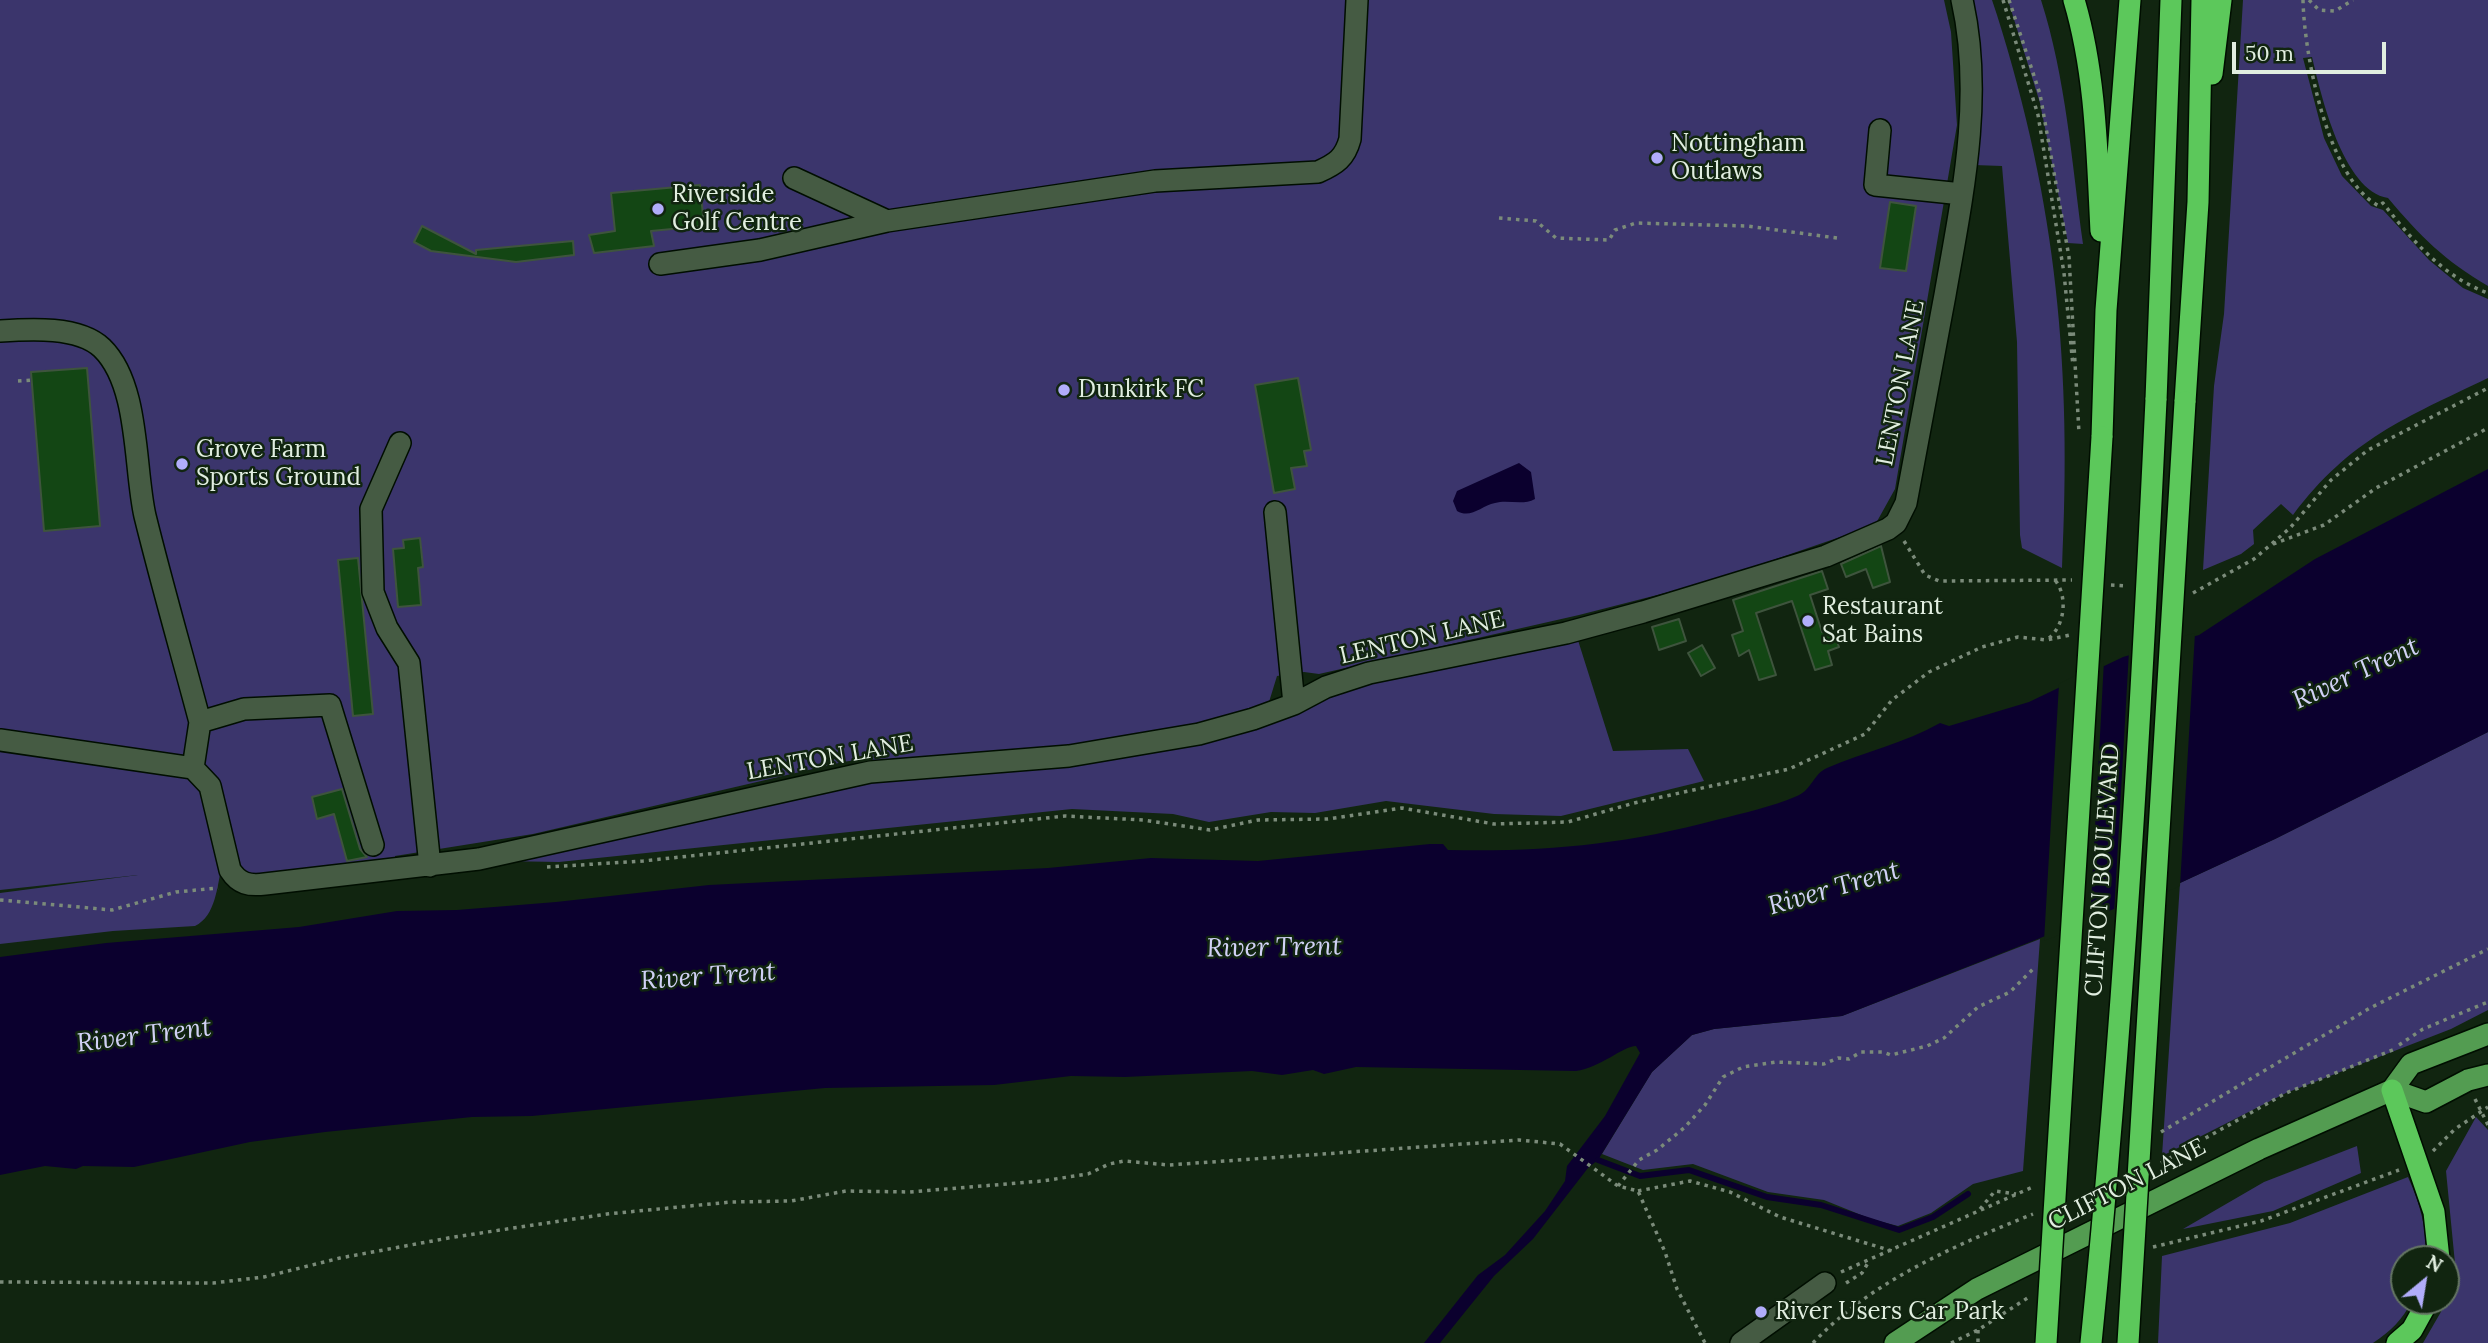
<!DOCTYPE html>
<style>
body{margin:0}
#map{position:relative;width:2488px;height:1343px;overflow:hidden;background:#112510;font-family:Lora,serif}
canvas{display:block}
.north{position:absolute;left:2390px;top:1245px;width:70px;height:70px;box-sizing:border-box;background:#112510;border:2px solid #647563;border-radius:50%;rotate:30deg;font-size:19px;font-weight:700;line-height:28px;text-align:center;color:#e1eee0}
.north::after{content:'';display:block;margin:auto;width:24px;height:32px;background:#b1adfa;clip-path:polygon(50% 0,100% 100%,50% 72%,0 100%)}
.scale{position:absolute;left:2232px;top:42px;width:154px;height:32px;box-sizing:border-box;border:4px solid #e1eee0;border-top:0;padding-left:9px;font-size:21px;line-height:24px;white-space:nowrap;color:#e1eee0;-webkit-text-stroke:5px #112510;paint-order:stroke}
</style>
<div id="map">
<canvas width="2488" height="1343"></canvas>
<div class="north">N</div>
<div class="scale">50 m</div>
</div>
<script>
const c = document.querySelector('canvas').getContext('2d');
c.lineJoin = 'round';
function fillPath(path, color) { c.fillStyle = color; c.fill(path, 'evenodd'); }
function stroke(path, color, width, dash) { c.strokeStyle = color; c.lineWidth = width; c.lineCap = dash ? 'butt' : 'round'; c.setLineDash(dash || []); c.stroke(path); }
function drawText(font, color, halo, rows, align = 'center') {
  c.font = font + ' Lora,serif'; c.lineWidth = 5; c.setLineDash([]); c.textBaseline = 'middle'; c.strokeStyle = halo; c.fillStyle = color; for (const [text, x, y, turn = 0] of rows) {
    c.save(); c.translate(x, y); c.rotate((+turn || 0) * Math.PI / 180); c.textAlign = isNaN(turn) ? turn : align; if (halo) c.strokeText(text, 0, 0); c.fillText(text, 0, 0); c.restore();
  }
}
fillPath(new Path2D(`
 M0,0h1944l7,32 6,93 -62,364 -20,36 -163,56 -133,34 -260,59 -15,-2 -27,4 -8,26c-121,44 -254,49 -381,59l-26,-2 -19,3 -310,72 -138,22 2,21 -148,18 -19,-10 -8,-20c-5,21 -6,51 -27,61l-82,5 -113,13v-51l138,-18 -138,15z
 M1969,0h23l5,15c60,190 75,354 65,553l-40,-20 -2,-13 -3,-193 -15,-176 -28,-1z
 M2008,0h33c25,78 31,164 42,244l-15,-1 -28,-140z
 M2243,0h245v286c-43,-25 -68,-50 -100,-88 -45,-7 -67,-103 -76,-141l-9,1 21,80 18,38 29,30 12,4 46,50 34,28 25,11v79c-83,40 -138,61 -195,137l-12,-11 -28,26 1,14 -13,10 -38,16 11,-184 10,-72z
 M1576,634l37,117 75,-2 16,32 -143,35 -67,-2 -108,-13 -71,12 -44,-1 -62,10 -36,-8 -101,-5 -513,53 -57,-1 375,-81 429,-72 52,-22z
 M2488,732v278l-37,19 -165,64 -124,63 18,-273 95,-44z
 M2040,939l-17,232 -50,13 -42,29 -33,13 -27,-7 -47,-19 -56,-8 -75,-28 -50,6 -41,-16 50,-82 40,-37 22,-6 128,-13z
 M2476,1117l12,13v213h-65l34,-59 -11,-113z
 M2357,1146l4,27 -88,38 -90,18 81,-47z
 M2408,1177c12,27 20,53 17,82h-21v42h8c-10,19 -21,30 -39,42h-215l4,-87 128,-33z`), '#3b356c');
fillPath(new Path2D(`
 M1519,463l12,9 4,27c-13,7 -27,0 -40,4 -14,3 -24,16 -38,8l-4,-10 4,-10z
 M2488,469v263l-213,107 -95,44 -338,133 -128,13 -22,6 -40,37 -54,88 -10,8 -55,71 -39,37 -54,67h-16l54,-68 27,-20 40,-44 20,-30 2,-15 38,-50 35,-63 -4,-7c-13,0 -36,22 -60,25l-220,-4 -32,7 -11,-4 -31,5 -30,-4 -127,6 -54,-1 -77,9 -169,3 -293,28 -60,1 -147,15 -75,10 -116,25 -51,-1 -7,3 -31,-3 -45,9v-218l106,-14 193,-16 98,-16 60,-1 99,-8 153,-17 339,-17 103,-10 107,3 172,-17h13l5,6c97,2 174,-5 268,-30 28,-7 55,-13 81,-24 15,-6 16,-22 30,-28 37,-16 78,-25 113,-45l9,3 80,-24 94,-45 76,-22 116,-76z`), '#0b002e');
fillPath(new Path2D(`
 M2195,633l-15,253 -66,28 15,-263z
 M2104,660l-14,263 -46,18 15,-257z`), '#112510');
stroke(new Path2D(`
 M1598,1160l42,16 49,-6 78,27 54,8 78,25 34,-13 35,-23`), '#0b002e', 6);
const building = new Path2D(`
 M700,185l4,41 -53,5 3,15 -60,7 -5,-18 26,-4 -4,-38z
 M1890,202l26,4 -10,65 -26,-3z
 M422,226l54,28v-4l97,-9 1,14 -58,7 -85,-11 -17,-9z
 M87,368l13,158 -56,5 -13,-159z
 M1298,378l13,72 -7,1 3,15 -16,2 4,21 -21,4 -19,-108z
 M420,538l3,29 -5,1 3,37 -23,2 -5,-58 11,-1 -1,-8z
 M1881,546l9,36 -17,6 -7,-19 -20,8 -5,-13z
 M358,558l15,156 -20,2 -15,-156z
 M1822,571l6,18 -18,6 12,37 11,-3 6,18 -11,4 4,14 -17,5 -23,-69 -36,12 20,62 -17,5 -10,-30 -10,6 -7,-21 11,-4 -10,-31z
 M1679,619l7,22 -27,9 -7,-23z
 M1702,645l13,23 -14,8 -13,-23z
 M342,789l18,60 7,8 -20,4 -13,-47 -17,5 -5,-22z`);
fillPath(building, '#134614');
stroke(building, '#3e543d', 2);
const minor = new Path2D(`
 M1880,130l-5,55 87,9
 M794,178l93,43 268,-40 163,-9c18,-8 27,-14 32,-33l7,-139
 M660,264l100,-14 127,-29
 M0,331c30,-2 79,-5 102,17 38,37 32,120 43,168 17,69 37,138 55,206
 M400,443l-29,66 2,83 14,36 22,35 21,203
 M1275,512l19,192
 M0,740l193,28 17,18 20,84c9,14 19,16 35,14l214,-25 391,-87 199,-16 130,-22 54,-15 41,-15 32,-17 43,-14 197,-40 77,-21 183,-56 62,-27 8,-6 10,-20c13,-69 26,-139 39,-208 17,-97 39,-198 17,-295
 M193,768l7,-46 44,-13 86,-4 43,140
 M1741,1343l84,-60`);
const major = new Path2D(`
 M2392,1090l34,12 42,-22 20,-5
 M1895,1343l82,-54 282,-140 133,-59 19,-26 77,-30`);
const highway = new Path2D(`
 M2074,0c22,74 23,154 27,231
 M2212,74l9,-74
 M2156,400l15,-400
 M2185,402l13,-200 4,-202
 M2102,437l4,-127 24,-310
 M2392,1090l42,122 5,47
 M2397,1343l15,-13 16,-29`);
stroke(minor, '#000e00', 24);
stroke(major, '#000e00', 24);
stroke(highway, '#000e00', 24);
stroke(new Path2D(`
 M2003,0l35,115 26,158 9,93
 M2009,0l31,94 29,163 10,176
 M2303,0c1,52 24,179 76,206l4,-3c28,36 60,74 105,90
 M2309,0l10,10 16,1 18,-11
 M1499,218l37,3 20,17 53,2 6,-10 21,-7 111,3 90,12
 M18,381l14,-1
 M1904,541l21,34 14,6 133,-1
 M2273,544l51,-19 52,-37 112,-60
 M2111,585l17,1
 M2193,593l61,-34 36,-31 41,-48 37,-30 120,-62
 M2049,638c16,-13 19,-42 6,-58
 M547,867l96,-6 422,-45 78,4 67,10 48,-10 70,-1 74,-11 92,16 74,-2 66,-19 155,-34 76,-35 27,-34 37,-28 53,-25 36,-10 29,3 23,-5
 M0,900l112,10 64,-18 42,-4
 M2399,1045l24,-16 65,-27
 M2475,1099l13,26
 M2161,1132l209,-124 118,-59
 M2433,1151l22,-22 33,-22
 M2161,1163l125,-70 109,-44
 M1618,1186l21,-26 18,-10 27,-22 21,-23 18,-28 20,-10 33,-5 48,2 14,-6 11,1 12,-7h22l8,3 36,-9 17,-8 34,-31 32,-15 24,-24
 M1638,1191l52,-10 40,11 50,25 112,34
 M1980,1209l15,-18 21,3
 M2153,1247l108,-26 138,-51
 M1841,1272l194,-86
 M0,1282l213,1 51,-6 76,-19 114,-21 153,-23 124,-12 60,-1 55,-10 64,1 132,-11 46,-7 21,-10 15,-3 45,4 350,-25 41,4 58,42 20,5 27,61 12,37 28,54
 M1846,1283l16,-10 7,-12
 M1978,1330v13
 M1813,1343c58,-62 143,-98 220,-129
 M1951,1343l27,-13 51,-33`), '#7b8b7a', 3.5, [3.5, 5]);
stroke(minor, '#455b43', 21);
stroke(major, '#539c51', 21);
stroke(highway, '#5cc85b', 21);
const highwayBridge = new Path2D(`
 M2046,1343l56,-906
 M2091,1343c32,-314 50,-628 65,-943
 M2128,1343l57,-941`);
stroke(highwayBridge, '#000e00', 24, []);
stroke(highwayBridge, '#5cc85b', 21);
for (const [x, y, r, color] of [
 [1657,158,7,"#b1adfa"],
 [658,209,7,"#b1adfa"],
 [1064,390,7,"#b1adfa"],
 [182,464,7,"#b1adfa"],
 [1808,621,7,"#b1adfa"],
 [1761,1312,7,"#b1adfa"]
]) { const dot = new Path2D(); dot.arc(x, y, r, 0, 2 * Math.PI); c.fillStyle = color; c.fill(dot); stroke(dot, '#112510', 2.5); }
drawText('24px', '#e1eee0', '#112510', [
 ["Nottingham",1671,144],
 ["Outlaws",1671,172],
 ["Riverside",672,195],
 ["Golf Centre",672,223],
 ["Dunkirk FC",1078,390],
 ["Grove Farm",196,450],
 ["Sports Ground",196,478],
 ["Restaurant",1822,607],
 ["Sat Bains",1822,635],
 ["River Users Car Park",1775,1312]
], 'left');
drawText('24px', '#e1eee0', '#112510', [
 ["LENTON LANE",1901,383,-79],
 ["LENTON LANE",1422,638,-13],
 ["LENTON LANE",830,758,-10],
 ["CLIFTON BOULEVARD",2103,870,-86],
 ["CLIFTON LANE",2127,1185,-27]
]);
drawText('italic 26px', '#d1d1f5', '#112510', [
 ["River Trent",2356,674,-25],
 ["River Trent",1834,889,-16],
 ["River Trent",1274,948,-1],
 ["River Trent",708,977,-4],
 ["River Trent",144,1036,-7]
]);
</script>
